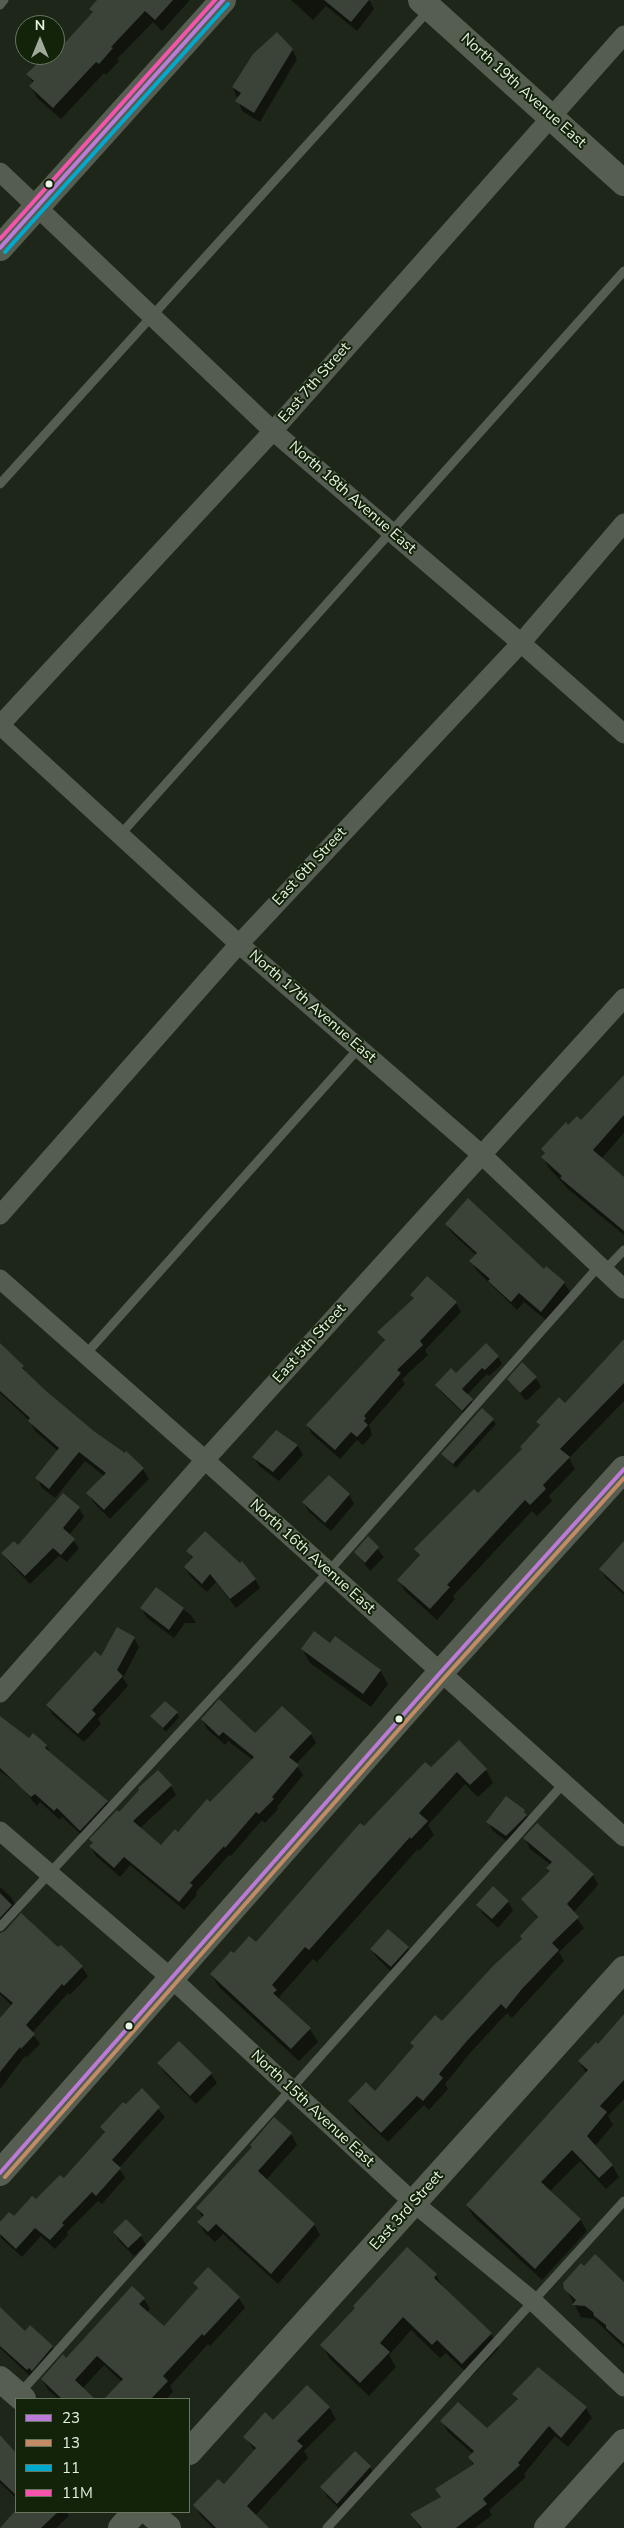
<!DOCTYPE html>
<style>
body{margin:0}
#map{position:relative;width:624px;height:2528px;overflow:hidden;background:#1e261a;font-family:"Nunito Sans",sans-serif}
canvas{display:block}
.legend{position:absolute;left:15px;top:2398px;width:175px;height:115px;box-sizing:border-box;background:#13230a;border:1px solid #687660;margin:0;padding:6px 9px;list-style:none;font-size:15px;color:#e7f2e2}
.legend li{display:flex;align-items:center;gap:10px;height:25px}
.legend b{width:25px;border:1px solid #687660}
.north{position:absolute;left:15px;top:15px;width:50px;height:50px;box-sizing:border-box;background:#13230a;border:1px solid #687660;border-radius:50%;rotate:0deg;font-size:14px;font-weight:700;line-height:20px;text-align:center;color:#e7f2e2}
.north::after{content:'';display:block;margin:auto;width:18px;height:22px;background:#a1ab9c;clip-path:polygon(50% 0,100% 100%,50% 72%,0 100%)}
</style>
<div id="map">
<canvas width="624" height="2528"></canvas>
<ul class="legend">
<li><b style="height:6px;background:#bd7bd9"></b>23</li>
<li><b style="height:6px;background:#c18c65"></b>13</li>
<li><b style="height:6px;background:#00a9ce"></b>11</li>
<li><b style="height:6px;background:#f653ac"></b>11M</li>
</ul>
<div class="north">N</div>
</div>
<script>
const c = document.querySelector('canvas').getContext('2d');
c.lineJoin = 'round';
function fillPath(path, color) { c.fillStyle = color; c.fill(path, 'evenodd'); }
function stroke(path, color, width, dash) { c.strokeStyle = color; c.lineWidth = width; c.lineCap = dash ? 'butt' : 'round'; c.setLineDash(dash || []); c.stroke(path); }
function drawText(font, color, halo, rows, align = 'center') {
  c.font = font + ' "Nunito Sans",sans-serif'; c.lineWidth = 4; c.setLineDash([]); c.textBaseline = 'middle'; c.strokeStyle = halo; c.fillStyle = color; for (const [text, x, y, turn = 0] of rows) {
    c.save(); c.translate(x, y); c.rotate((+turn || 0) * Math.PI / 180); c.textAlign = isNaN(turn) ? turn : align; if (halo) c.strokeText(text, 0, 0); c.fillText(text, 0, 0); c.restore();
  }
}
fillPath(new Path2D(`
 M99,0h91l-28,31 -9,-9 -36,37 2,2 -13,14 -2,-2 -43,46 -24,-21 -6,-11 2,-4 -5,-9 21,-19h6v-7l8,-2 30,-33 -2,-4z
 M291,0h78l5,9 -17,22 -31,-25 -13,14z
 M292,49l5,10 -37,63 -18,-11 -9,-24z
 M624,1077v56l-23,26 23,24v52l-56,-46 -19,-21 -6,-11 2,-3 -3,-5 27,-22 12,-5z
 M446,1224l98,47 2,-3 18,15 6,9 -24,28 -22,-18 -7,8 -41,-40 -5,-9 5,-6 -24,-22z
 M412,1295l44,8 5,9 -36,38 3,5 -26,24 3,5 -36,41 3,10 -9,10 -6,-5 -17,19 -28,-25 -5,-9 78,-83 -6,-10 35,-33z
 M0,1345l23,22 6,10 65,56 49,36 6,10 -39,40 -16,-16 -6,-10 16,-17 -19,-15 -30,37 -13,-10 -5,-10 21,-27 -23,-20 -5,-10 -30,-28z
 M624,1345v56l-55,57 6,11 -26,27 3,5 -15,15 -5,-5 -79,85 2,3 -18,21 -32,-29 -6,-11 21,-23 -4,-7 63,-56 44,-44 17,-23 -2,-5 27,-17z
 M498,1357l4,7 -13,12 -2,-2 -20,21 9,12 -9,10 -26,-25 -4,-7z
 M536,1378l5,9 -15,14 -17,-22z
 M482,1410l14,14 -40,44 -13,-14z
 M276,1432l22,14 5,9 -24,26 -20,-15 -5,-9z
 M349,1494l5,10 -23,27 -22,-19 -6,-10z
 M79,1508l5,9 -15,18 10,13 -12,14 -8,-6 -29,28 -22,-23 -5,-8 15,-6z
 M368,1538l16,19 -14,14 -15,-19z
 M188,1551l67,28 5,9 -24,20 -20,-26 -9,10 -16,-15 -6,-9 8,-8z
 M624,1551v44l-18,-17 -6,-9z
 M156,1589l35,26 5,8h-11l-11,15 -27,-20 -6,-10z
 M134,1638l5,9 -16,31 5,8 -30,33 3,5 -17,18 -31,-27 -5,-9 54,-48z
 M331,1644l49,26 8,14 -17,23 -61,-44 -8,-14z
 M177,1713l2,4 -13,15 -14,-15z
 M202,1719l53,16 56,-1 5,9 -20,21 7,11 -26,32 1,2 -13,14 -3,-3 -31,36 -2,-1 -33,37 1,3 -13,15 -54,-45 -10,12 -24,-21 -5,-9 2,-3 -2,-4 28,-26 52,-28 5,9 -36,33 21,18 49,-42 43,-44 -25,-19 -3,4 -18,-16z
 M0,1728l46,17 5,10 56,47 5,9 -26,28 -24,-22 -2,3 -20,-18 -3,4 -15,-18 -22,-17z
 M431,1769l55,1 7,13 -15,14 -13,-13 -37,41 6,10 -15,16 -1,-2 -101,113 -4,-3 -34,38 4,6 27,26 8,13 -19,19 -80,-74 -8,-13 23,-19 22,-11 108,-116z
 M506,1798l18,13 6,10 -18,24 -19,-14 -5,-9z
 M525,1839l68,36 5,10 -25,28 11,15 -25,24 5,9 -52,57 -5,-5 -36,39 -26,32 3,5 -19,21 -5,-5 -36,37 -33,-31 -6,-10 26,-9 40,-45 -3,-4 30,-20 81,-84 15,-20 -15,-20 27,-27 -2,-4 3,-3 -21,-16z
 M0,1887l11,10 5,9 1,9 -17,18z
 M508,1901l5,10 -15,17 -15,-14 -5,-9z
 M0,1934l59,15 23,18 6,9 -18,19 -2,-2 -36,40 8,11 -13,13 -2,-1 -25,33v-70l12,-13 -12,-12z
 M408,1948l5,9 -17,19 -19,-18 -6,-9z
 M624,2016v83l-16,17 5,9 -18,21 17,19 7,12 -13,12 -26,-28 -31,31 31,27 7,12 -45,49 -68,-63 -7,-12 119,-132 -7,-12 19,-15z
 M179,2042l32,32 6,9 -21,21 -32,-32 -6,-9z
 M142,2090l23,27 -46,51 6,10 -23,26 -4,-3 -31,31 1,3 -13,14 -14,-13 -19,21 -21,-19 -1,-14 14,-6 50,-38 41,-46 -4,-7z
 M274,2119l17,15 6,11 -31,35 48,44 6,11 -42,49 -55,-50 -8,8 -10,-9 -6,-10 4,-5 -6,-10 56,-60z
 M114,2232l27,4 5,9 -12,11 -15,-15z
 M208,2268l31,30 6,10 -35,38 -2,-2 -38,42 3,6 -7,7h-60l16,-17 -18,-17 -22,24 12,10h-35l-11,-9 -6,-11 102,-80 6,10 -3,4 17,15 34,-38 -4,-7z
 M436,2275l8,14 47,45 8,14 -28,29 -25,-24 -6,5 -29,-28 -22,25 7,12 -27,29 -39,-37 -8,-14 34,-36z
 M624,2283v65l-30,-29 -13,-2 -15,-28z
 M0,2309l25,23 5,-5 22,20 6,9 -26,22 -32,-30z
 M514,2394l72,14 6,10 -24,29 -13,-11 -31,38 2,3 -37,33 3,5 -17,13h-55l-8,-14 30,-16 32,-32 -5,-8 4,-4 -25,-22 -6,-11 45,8 31,-28z
 M329,2407l7,12 -32,32 4,7 -53,58 13,12h-55l-12,-12 -6,-11 29,-19 31,-35 -10,-14 28,-16z
 M0,2437l16,21v40l-16,-15z
 M370,2467l5,9 -32,36 -16,-15 -5,-10z
 M16,2511l51,1 2,4 -13,12h-56z`), '#0007');
fillPath(new Path2D(`
 M97,0h76l-18,20 -10,-9 -34,36 2,1 -14,16 -3,-2 -43,46 -24,-22 5,-5 -8,-7 21,-19h8v-9l4,-5 4,4 30,-33 -4,-3z
 M324,0h45l-18,22z
 M277,32l16,17 -39,64 -19,-12 6,-8 -9,-6 21,-33z
 M624,1075v40l-31,35 31,27v54l-64,-53 2,-2 -21,-19 4,-4 -4,-4 25,-27 2,3 9,-9 4,4z
 M468,1198l76,71 2,-3 19,16 -24,30 -22,-19 -8,9 -23,-21 2,-2 -21,-18 8,-8 -32,-29z
 M427,1276l30,26 -37,39 3,4 -26,25 4,3 -37,43 2,2 -2,3 4,4 -11,12 -6,-5 -16,18 -29,-25 79,-85 -8,-8 37,-34 -4,-3z
 M624,1339v44l-64,66 10,8 -27,28 3,4 -16,16 -5,-5 -78,85 3,2 -20,22 -33,-29 23,-25 -6,-6 60,-60 4,4 44,-44 -2,-2 20,-22 -4,-3 23,-25 6,6z
 M0,1343l24,23 -2,2 24,23 49,41 30,21 1,-2 18,17 -40,42 -18,-17 20,-20 -27,-21 -30,37 -14,-11 24,-30 -31,-27 2,-3 -30,-27z
 M486,1343l13,13 -14,14 -3,-2 -20,21 11,10 -11,12 -27,-26 16,-17 5,5z
 M522,1362l15,15 -17,16 -13,-14z
 M482,1408l12,11 -41,45 -12,-10z
 M276,1430l22,15 -25,27 -21,-15z
 M329,1475l21,19 -25,29 -23,-21z
 M63,1493l17,14 -17,21 12,11 -14,16 -8,-7 -28,28 -24,-23 13,-12 4,4z
 M205,1531l35,32 2,-2 14,18 -26,20 -20,-25 -8,10 -18,-17 9,-10 -7,-6z
 M368,1536l11,11 -14,16 -11,-11z
 M624,1541v51l-25,-23z
 M156,1587l28,21 -15,22 -29,-22z
 M117,1627l18,10 -18,33 6,6 -31,34 4,4 -18,20 -32,-29 49,-54 6,5z
 M314,1631l16,12 5,-7 46,34 -18,24 -62,-45z
 M219,1699l36,34 27,-27 30,27 -23,24 10,8 -27,32 2,2 -15,15 -3,-2 -31,36 -1,-2 -34,37 3,2 -14,17 -55,-45 -10,11 -25,-22 4,-3 -4,-4 28,-29 2,2 20,-22 -1,-2 20,-18 14,15 -39,36 28,24 14,-16 3,3 29,-33 3,3 44,-45 -31,-25 -4,4 -18,-17z
 M165,1701l13,11 -15,16 -13,-12z
 M0,1716l29,22 4,-5 14,12 -2,3 63,53 -28,30 -23,-23 -3,3 -19,-17 -4,3 -31,-29z
 M459,1740l28,29 -17,16 -13,-13 -38,41 9,8 -17,18 -1,-2 -101,113 -4,-3 -33,38 5,5 -4,3 38,35 -20,21 -81,-75 21,-23 3,2 15,-17 7,6 104,-119 4,3 61,-64 6,5z
 M506,1796l19,14 -1,2 3,3 -21,21 -20,-14z
 M537,1823l57,51 -27,30 12,13 -27,26 7,7 -38,40 -15,19 -5,-5 -35,38 -27,32 4,4 -20,23 -6,-5 -36,37 -33,-32 18,-19 9,9 39,-45 -4,-3 25,-28 7,6 52,-56 28,-26 -2,-3 18,-19 -17,-18 29,-28 -4,-3 6,-6 -29,-24z
 M493,1886l16,15 -17,18 -16,-14z
 M0,1893l12,12 -12,13z
 M21,1913l37,34 3,-2 22,21 -19,20 -2,-2 -36,41 9,9 -14,15 -1,-2 -20,25v-54l13,-15 -13,-11v-59l5,-2z
 M388,1929l21,18 -18,20 -21,-18z
 M624,2014v66l-24,26 7,6 -20,24 26,29 -14,13 -27,-28 -31,32 40,37 -46,50 -69,-64 122,-135 -10,-9 18,-19 2,2z
 M179,2041l33,32 -22,23 -33,-33z
 M142,2088l18,19 -48,53 9,8 -25,28 -4,-4 -30,31 2,2 -14,15 -15,-12 -19,21 -16,-15v-12l9,-10 5,4 18,-20 4,3 24,-24 4,3 41,-46 -5,-5 23,-25 3,2z
 M274,2117l18,16 -34,38 57,53 -44,50 -55,-50 -8,8 -11,-10 7,-7 -8,-7 56,-61 -2,-2z
 M126,2219l16,16 -14,13 -15,-16z
 M407,2247l30,27 -3,4 58,55 -30,31 -25,-24 -5,5 -29,-28 -23,26 10,9 -30,31 -40,-38 35,-37 -2,-2z
 M595,2254l29,28v62l-18,-16v-3l-12,-9 -1,-4 -8,-6 -13,-1 4,-5 -12,-11 -1,-6 18,-20 3,3z
 M208,2267l32,30 -36,39 -2,-2 -39,42 5,5 -17,18h-47l19,-20 -26,-23 -22,24 20,19h-33l-21,-20 22,-25 3,4 66,-72 13,12 -6,6 25,22 34,-38 -5,-5z
 M0,2307l25,24 5,-6 23,21 -21,25 -3,-3 -2,2 -27,-24z
 M538,2367l49,40 -26,31 -12,-12 -31,37 2,2 -37,34 4,5 -31,24h-34l-12,-14 31,-17 -6,-8 39,-25 -6,-7 6,-6 -34,-30 18,-19 29,26 31,-29 -6,-5z
 M307,2385l23,22 -33,34 6,5 -56,60 22,22h-53l-23,-23 25,-26 6,5 32,-36 -13,-11 22,-25 8,8z
 M0,2435l16,18v42l-16,-15z
 M355,2451l16,15 -34,38 -17,-17z
 M14,2512h44l-17,16h-41z`), '#3b4237');
stroke(new Path2D(`
 M0,5l4,-5
 M0,484l429,-474
 M120,835l504,-564
 M604,1271l20,-21
 M85,1355l274,-307
 M0,1927l328,-355 271,-306
 M20,2393l544,-610
 M327,2528l297,-327`), '#555c51', 9);
stroke(new Path2D(`
 M624,35l-351,396 -273,294 239,219 243,211 142,134
 M0,172l273,259 248,212 103,91
 M0,1215l239,-271 282,-301 103,-120
 M0,1279l196,173 428,385
 M0,1693l205,-233 419,-462
 M0,1831l171,147 243,225 120,99 90,85`), '#555c51', 19);
stroke(new Path2D(`
 M421,0l203,183
 M0,248l223,-248
 M0,2173l440,-500 184,-204
 M0,2379l23,20
 M189,2452l435,-483
 M149,2512l19,16
 M121,2528l14,-16
 M547,2528l77,-86`), '#555e51', 26);
stroke(new Path2D(`
 M0,248l223,-248
 M0,2173l440,-500 184,-204`), '#bd7bd9', 4);
stroke(new Path2D(`
 M5,2177l440,-500 179,-199`), '#c18c65', 4);
stroke(new Path2D(`
 M5,252l223,-248`), '#00a9ce', 4);
stroke(new Path2D(`
 M0,239l215,-239`), '#f653ac', 4);
for (const [x, y, r, color] of [
 [49,184,4.5,"#e7f2e2"],
 [399,1719,4.5,"#e7f2e2"],
 [129,2026,4.5,"#e7f2e2"]
]) { const dot = new Path2D(); dot.arc(x, y, r, 0, 2 * Math.PI); c.fillStyle = color; c.fill(dot); stroke(dot, '#13230a', 2); }
drawText('15px', '#e7f2e2', '#13230a', [
 ["North 19th Avenue East",523,91,42],
 ["East 7th Street",315,383,-49],
 ["North 18th Avenue East",352,498,41],
 ["East 6th Street",310,867,-47],
 ["North 17th Avenue East",312,1007,41],
 ["East 5th Street",310,1344,-48],
 ["North 16th Avenue East",312,1557,42],
 ["North 15th Avenue East",312,2109,43],
 ["East 3rd Street",407,2211,-48]
]);
</script>
